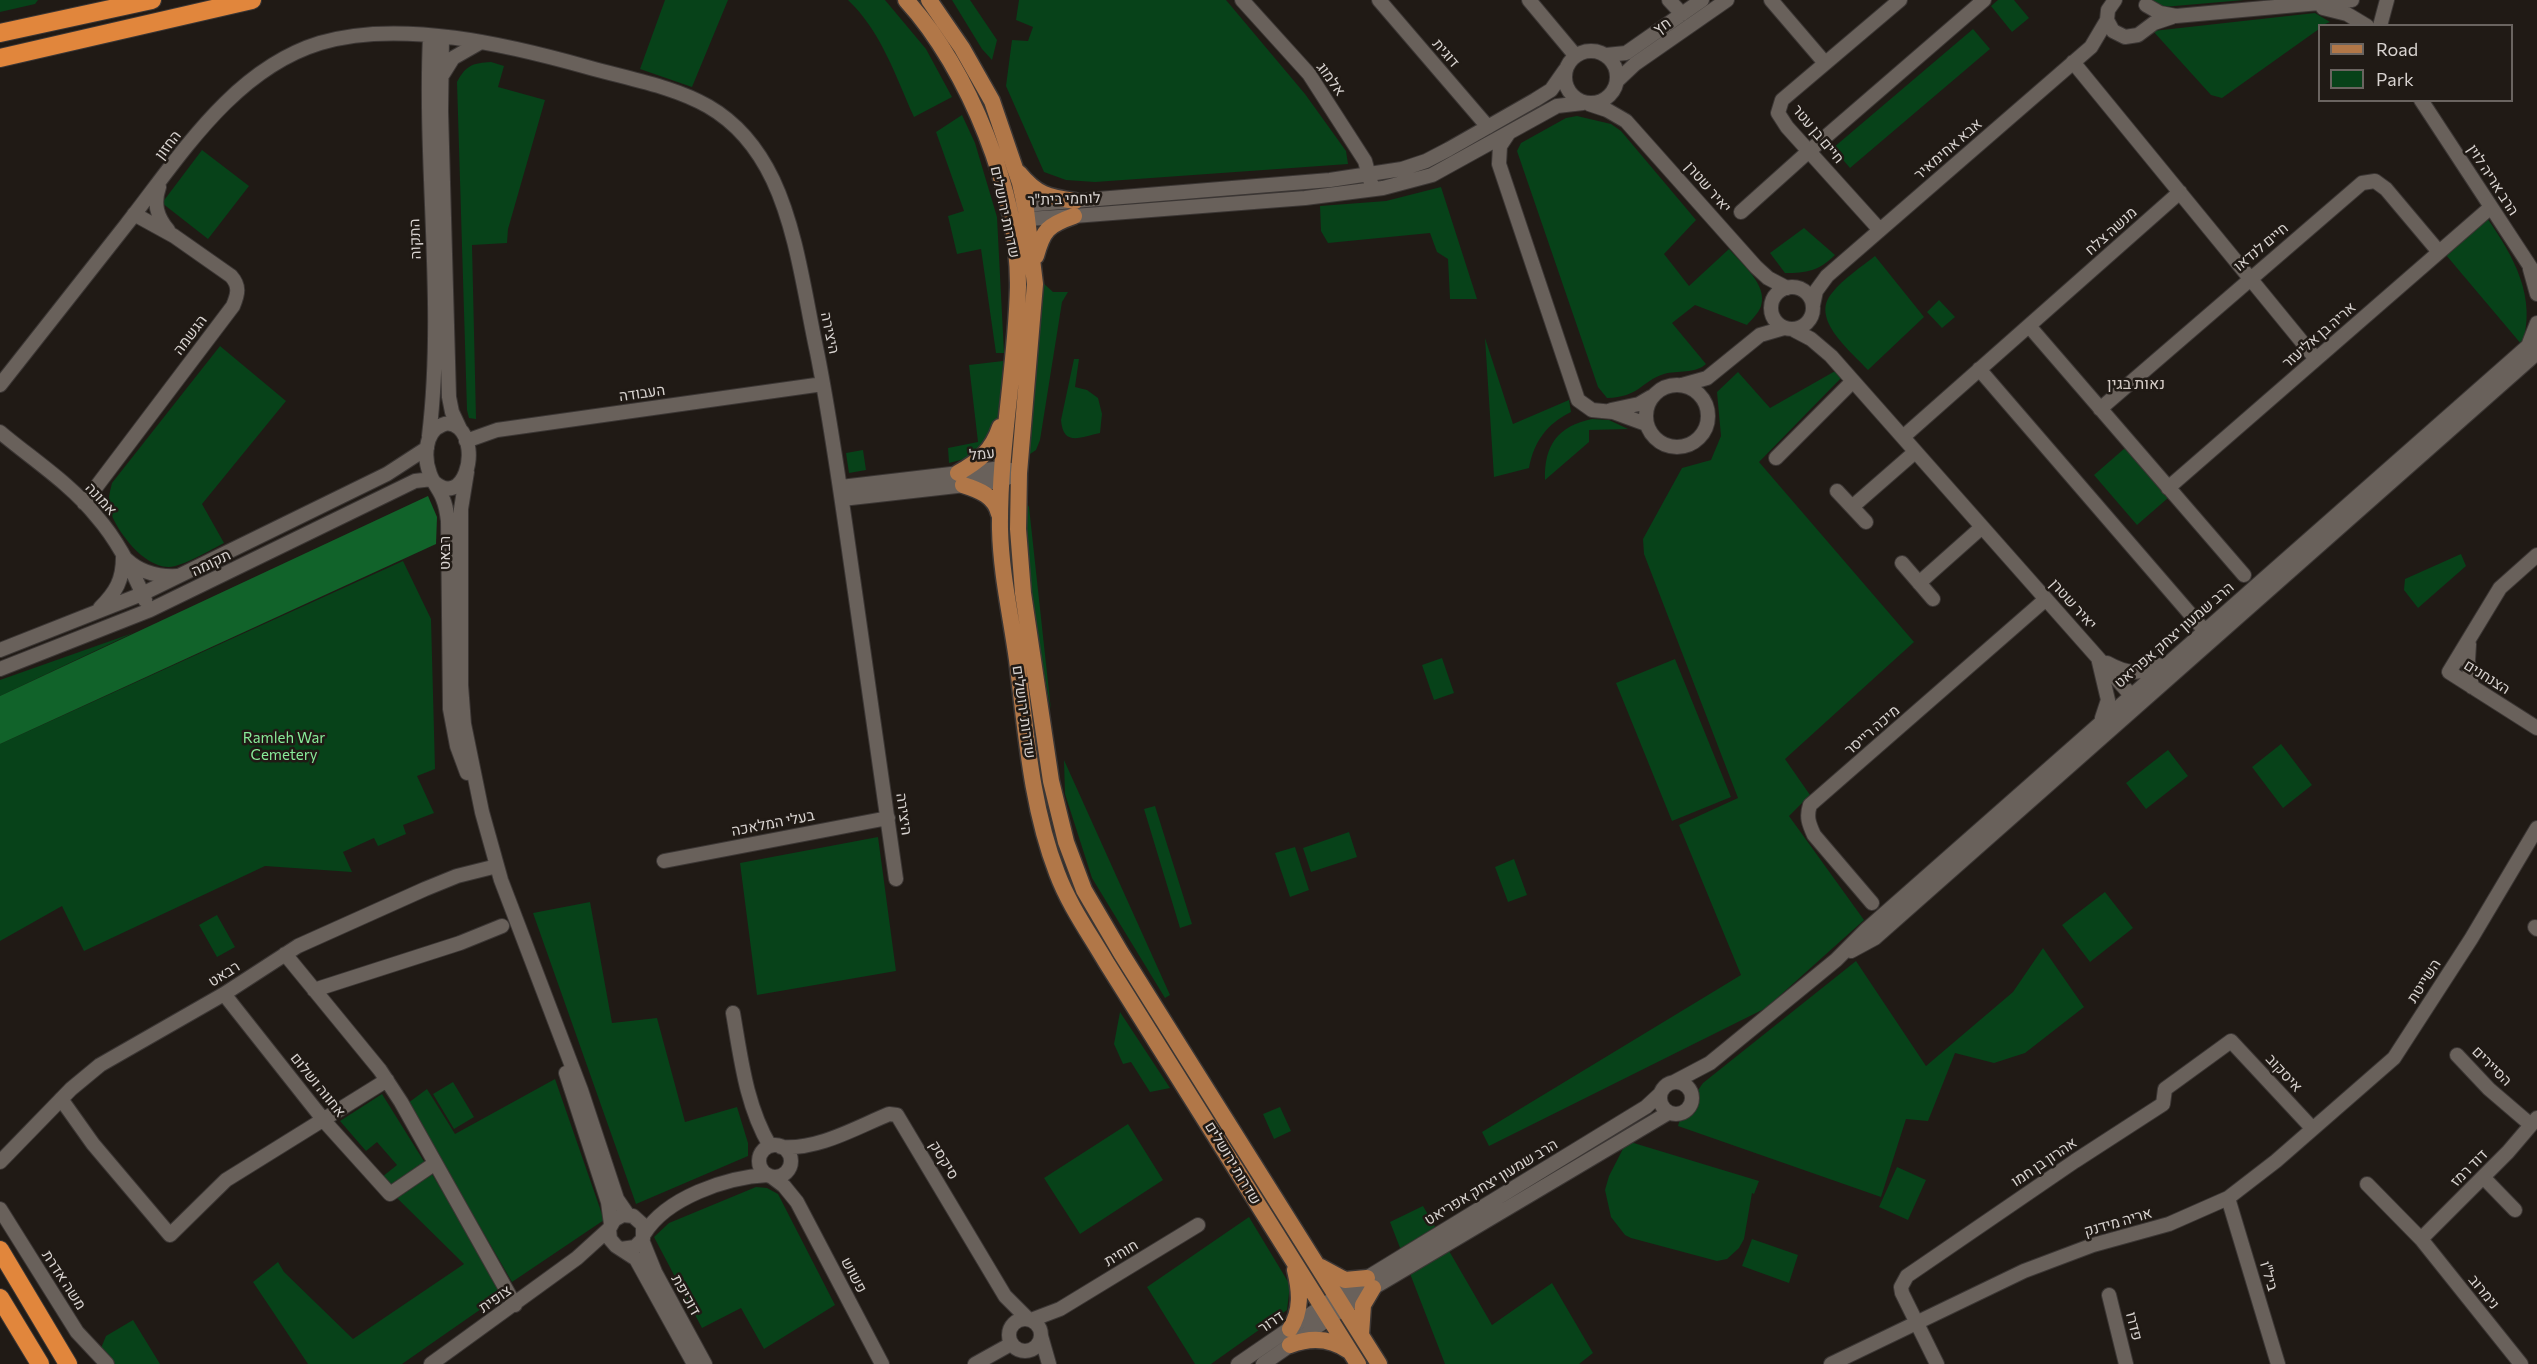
<!DOCTYPE html>
<meta charset="utf-8">
<style>
body{margin:0}
#map{position:relative;width:2537px;height:1364px;overflow:hidden;background:#201a15;font-family:Commissioner,sans-serif}
canvas{display:block}
.legend{position:absolute;left:2318px;top:24px;width:195px;height:78px;box-sizing:border-box;background:#201a15;border:2px solid #6a6460;margin:0;padding:8px 10px;list-style:none;font-size:18px;color:#d8d3d0}
.legend li{display:flex;align-items:center;gap:12px;height:30px}
.legend b{width:30px;border:2px solid #6a6460}
</style>
<div id="map">
<canvas width="2537" height="1364"></canvas>
<ul class="legend">
<li><b style="height:8px;background:#b17748"></b>Road</li>
<li><b style="height:16px;background:#074219"></b>Park</li>
</ul>
</div>
<script>
const c = document.querySelector('canvas').getContext('2d');
c.lineJoin = 'round';
function fillPath(path, color) { c.fillStyle = color; c.fill(path, 'evenodd'); }
function stroke(path, color, width, dash) { c.strokeStyle = color; c.lineWidth = width; c.lineCap = dash ? 'butt' : 'round'; c.setLineDash(dash || []); c.stroke(path); }
function drawText(font, color, halo, rows, align = 'center') {
  c.font = font + ' Commissioner,Heebo,sans-serif'; c.lineWidth = 5; c.setLineDash([]); c.textBaseline = 'middle'; c.strokeStyle = halo; c.fillStyle = color; for (const [text, x, y, turn = 0] of rows) {
    c.save(); c.translate(x, y); c.rotate((+turn || 0) * Math.PI / 180); c.textAlign = isNaN(turn) ? turn : align; if (halo) c.strokeText(text, 0, 0); c.fillText(text, 0, 0); c.restore();
  }
}
fillPath(new Path2D(`
 M0,0h38l-3,4 -35,8z
 M665,0h63l-36,87 -52,-18z
 M848,0h37l41,49 26,48 -38,20c-18,-40 -33,-86 -66,-117z
 M952,0h18l27,40 -5,20 -10,-11z
 M1019,0h207l79,94 41,57 2,13 -253,18 -29,-2 -22,-8 -38,-86 6,-46 16,1 5,-14 -17,-7z
 M1998,0h16l15,18 -17,14 -21,-26z
 M2150,0h94l-81,7z
 M2315,13l15,9 -10,4 -1,3 -97,69 -11,-3 -58,-64z
 M1973,29l17,20 -140,119 -17,-20z
 M491,62l13,4 -6,21 47,13 -37,129 -1,14 -35,2 4,174 -7,-1 -2,-8 -10,-328c9,-17 16,-19 34,-20z
 M962,115l13,28 22,74 7,136h-8l-15,-104 -24,5 -9,-38 16,-5 -28,-79z
 M1577,116l34,8 10,7 75,89 -32,34 25,32 40,-37c13,15 39,36 32,57 -2,7 -10,14 -14,19l-52,-20 -23,18 34,41c-11,10 -28,6 -42,10 -24,8 -24,23 -57,24l-9,-11 -81,-236 4,-8 45,-25z
 M202,150l47,36 -41,53 -46,-36z
 M1441,187l36,112h-27l-2,-40 -11,-7 -7,-19 -102,10 -7,-12 -1,-25 66,-5z
 M2487,218c27,39 50,79 35,127l-76,-90z
 M1804,228l31,27c-16,16 -28,18 -50,18l-15,-20z
 M1875,256l49,61 -56,53c-16,-18 -59,-51 -36,-77 11,-14 29,-26 43,-37z
 M1041,281l12,11h15l-6,10 -22,138 -4,10 -9,6z
 M1939,300l16,17 -13,11 -15,-16z
 M1485,338l28,86 56,-24 2,12c-24,12 -37,29 -42,56l-35,9z
 M220,346l66,55 -84,103 22,39c-12,6 -44,25 -56,24 -25,-1 -50,-34 -58,-56 -3,-9 0,-20 2,-28z
 M1074,359h5l-4,28 12,3 11,8 4,16 -2,19c-19,4 -37,14 -39,-13z
 M1003,361l-2,47 -9,25 -20,24 -23,6 -1,-15 30,-6 -9,-77z
 M1837,370l6,6 -84,86 155,180 -129,117 25,36 -21,21 75,104 -98,88 -277,138 -7,-14 259,-157 -62,-150 59,-27 -94,-244 -1,-15 39,-71 29,-8 10,-24 -4,-44 21,-20 32,36z
 M1592,419l17,1 19,9 -39,1v12l-44,38c-1,-35 13,-54 47,-61z
 M2125,448l43,50 -31,27 -43,-50z
 M863,450l3,20 -17,3 -3,-20z
 M1024,498l5,9 22,203 -23,-123z
 M2461,554l5,12 -48,42 -14,-18 1,-11z
 M403,561l28,58 4,150 -18,7 17,37 -31,12 3,9 -28,12 -4,-8 -31,14 9,20 -87,-6 -181,85 -22,-45 -62,35v-197z
 M133,633l-133,63v-16z
 M1442,658l12,35 -20,7 -12,-35z
 M1675,659l56,138 -59,24 -56,-138z
 M2281,744l31,41 -29,23 -31,-41z
 M2168,750l20,26 -42,33 -20,-26z
 M1064,760l106,235 -5,3 -73,-120 -27,-84z
 M1155,806l37,118 -12,4 -36,-119z
 M1349,832l8,25 -46,15 -8,-24z
 M878,837l18,134 -139,24 -17,-132z
 M1295,847l14,43 -19,7 -15,-44z
 M1514,859l13,36 -19,7 -13,-35z
 M2105,892l28,36 -43,34 -28,-37z
 M590,902l22,121 45,-5 28,104 52,-15 11,36v13l-112,48 -103,-291z
 M217,915l18,32 -18,10 -18,-32z
 M2043,948l41,59 -59,46 -31,10 -39,-10 -27,68 -22,-2 -25,78 -203,-71 2,-7 13,-10 3,-16 7,-10 153,-122 70,105 87,-74z
 M1120,1012l50,76 -20,4 -19,-30 -8,2 -9,-20z
 M555,1079l49,141 -92,62 -104,-179 19,-14 28,45z
 M453,1082l21,35 -20,12 -21,-35z
 M382,1094l43,69 -34,22 -9,-8 15,-12 -20,-23 -11,9 -26,-30z
 M1280,1107l11,24 -17,8 -11,-25z
 M1128,1124l35,56 -83,54 -36,-56z
 M1627,1141l132,40 -5,13 -2,-1 -8,46 -5,9 -12,11 -10,2 -86,-23 -6,-3 -14,-18 -6,-27 4,-14z
 M1897,1167l29,13 -18,40 -29,-13z
 M432,1174l72,119 -102,71h-94l-55,-82 25,-20 6,10 69,67 111,-75 -67,-66z
 M756,1187l11,1 11,6 57,111 -71,44 -23,-41 -39,20 -48,-91 15,-14z
 M1423,1206l69,119 60,-42 41,70 -14,11h-134l-55,-142z
 M1249,1217l41,68 -3,25 -76,54h-16l-48,-77z
 M1752,1239l46,16 -9,28 -47,-17z
 M133,1320l27,44h-52l-9,-11 7,-17z`), '#074219');
fillPath(new Path2D(`
 M428,496l9,21 -1,27 -436,200v-48z`), '#11632a');
const minor = new Path2D(`
 M1242,0l67,74 56,87 6,22
 M1379,0l109,127
 M1529,0l46,55
 M1669,0l13,14
 M1771,0l54,63
 M2115,0l-7,10 -1,10 6,11 12,6 13,-2 16,-12 18,-6
 M2146,5l14,8 16,3 176,-16
 M2323,8l24,6 20,12
 M2380,26l7,-26
 M442,38l-1,73 8,286 3,15 8,17
 M1565 77a26 26 0 1 1 52 0a26 26 0 1 1-52 0Z
 M1606,55l20,-2 76,-53
 M2073,62l243,297
 M443,74l10,-16 28,-16
 M1617,81l18,-17 92,-64
 M2421,100l116,177
 M1589,104l18,6 19,11 130,146 12,11 19,10
 M1508,134l-8,12 -1,18 79,236 14,10 21,2 33,12
 M1815,146l169,-146
 M159,187c-6,17 -2,30 9,43
 M1016,209l9,-4 305,-25 72,-11 24,-8 23,-12 86,-49 16,-10 14,-20
 M1741,212l68,-61
 M1019,216l9,3 46,-3 231,-18 78,-10 49,-13 125,-69 26,-3
 M1879,229l-92,-102 -9,-14 4,-13 118,-100
 M2530,269l7,25
 M1771 308a21 21 0 1 1 42 0a21 21 0 1 1-42 0Z
 M1813,305l3,-14 11,-15 264,-229 16,-27
 M2029,326l215,249
 M1792,329l19,10 20,17 306,346
 M2528,346l9,-23
 M1979,369l225,261
 M1646 416a31 31 0 1 1 62 0a31 31 0 1 1-62 0Z
 M0,385c42,-53 84,-107 126,-160 53,-67 106,-155 194,-182 80,-24 189,2 267,24 83,23 145,27 186,113 24,51 32,117 44,172 15,75 25,150 36,226 14,100 29,201 43,301
 M1682,385l25,-7 53,-43 24,-7
 M2100,409l262,-226 13,-2 11,8 53,63
 M1611,410l28,-6 12,-7
 M0,432c32,27 71,52 97,85 21,24 36,54 48,83
 M429,436c16,-132 -5,-266 1,-399
 M1903,437l277,-245
 M466,441l31,-11 326,-46
 M1776,458l77,-77
 M467,472l-6,37v176l3,39 18,88 19,68 80,210 36,109 11,16
 M434,482c29,26 47,-33 25,-54 -5,-4 -11,-6 -17,-3 -18,7 -18,34 -12,49 3,9 10,16 13,25 3,7 4,14 5,22l2,188 7,37 10,27
 M841,487l161,-19 9,2
 M2168,488l323,-281
 M1837,491l29,31
 M842,499l159,-18 8,-4
 M84,503l149,-197c5,-12 7,-20 -2,-30l-57,-40 -40,-22
 M1852,507l63,-55
 M2537,555l-37,33 -51,84 88,56
 M126,559c15,14 32,18 51,17
 M1902,563l31,36
 M1919,583l63,-56
 M100,608c16,-16 23,-28 23,-51
 M2469,644l-1,17 4,26
 M0,650l142,-56 245,-120 40,-26
 M2099,662l9,38 -6,18
 M2107,663c20,11 31,12 52,2
 M0,669l150,-59 265,-129 17,-2
 M664,861l224,-43
 M1872,903l-58,-68c-5,-11 -8,-18 -4,-30l236,-206
 M2535,927l2,2
 M1851,951l24,-13 662,-585
 M285,954l95,116 21,32 114,203
 M314,990l146,-47 42,-17
 M224,994l102,129 64,71 44,-30
 M733,1013c8,46 13,92 37,133
 M2457,1055l32,34 42,36
 M566,1073l42,129 3,22
 M1660 1098a16 16 0 1 1 32 0a16 16 0 1 1-32 0Z
 M1674,1082l36,-19 126,-103 31,-31 670,-591
 M61,1099l32,45 77,91 56,-55 161,-100
 M759 1161a16 16 0 1 1 32 0a16 16 0 1 1-32 0Z
 M781,1147c37,3 74,-19 108,-33l8,1 108,181 23,23
 M0,1162l71,-73 29,-24 124,-71 74,-48 127,-57 32,-13 40,-10
 M772,1177l12,9 13,16 85,162
 M2483,1177l32,33
 M2367,1184l54,55 100,125
 M2228,1198l50,166
 M0,1209l77,123 30,32
 M644,1234c22,-36 82,-57 124,-59
 M2421,1239l87,-87 29,-34
 M642,1240l13,32 50,92
 M621,1249l14,-2 8,-8v-14l-10,-9 -10,-1 -9,5 -5,9 1,10 6,7 20,13 58,105
 M2109,1295l17,69
 M1009 1335a16 16 0 1 1 32 0a16 16 0 1 1-32 0Z
 M1031,1320l29,-11 138,-84
 M1041,1336l8,28
 M431,1364l146,-106 32,-29
 M975,1364l36,-20
 M1238,1364l99,-68 309,-189 14,-13
 M1263,1364l110,-76 295,-175
 M1831,1364l193,-93 69,-26 76,-21 59,-26 48,-37 118,-103 77,-119 66,-111
 M1937,1364l-35,-71 -1,-6 6,-11 168,-115 88,-57 2,-15 66,-48 81,87`);
const major = new Path2D(`
 M906,0c63,69 113,194 112,287 -2,81 -19,161 -18,242 1,45 11,87 17,131 9,71 14,146 40,213 12,32 32,60 49,89l252,402
 M929,0l33,48 30,53 28,82 6,27 9,74 -16,189 -1,56 5,64 28,188 15,61 18,48 37,63 258,411
 M1019,173c18,22 29,24 56,28
 M1036,256c7,-26 12,-31 38,-40
 M958,473c21,-12 34,-22 42,-46
 M963,485c16,5 32,11 36,29
 M1321,1267l24,13 22,-2
 M1290,1329c12,-19 10,-38 5,-59
 M1361,1335l2,-30 10,-17
 M1290,1345c21,-8 41,-7 59,6`);
const highway = new Path2D(`
 M0,33l152,-33
 M0,58l252,-58
 M0,1250l68,114
 M0,1298l40,66`);
stroke(minor, '#3b3634', 16);
stroke(major, '#3b3634', 19);
stroke(highway, '#3b3634', 20);
stroke(minor, '#69615b', 14);
stroke(major, '#b17748', 16);
stroke(highway, '#e1863c', 18);
drawText('15px', '#d8d3d0', '#201a15', [
 ["חץ",1662,26,-35],
 ["דוגית",1446,53,49],
 ["אלמוג",1331,79,54],
 ["חיים בן עטר",1818,134,50],
 ["החזון",168,145,-52],
 ["אבא אחימאיר",1948,149,-41],
 ["הרב אריה לוין",2493,180,57],
 ["יאיר שטרן",1708,187,49],
 ["לוחמי בית\"ר",1064,199,-2],
 ["שדרות ירושלים",1005,212,78],
 ["מנשה צלח",2111,231,-42],
 ["התקוה",415,239,-92],
 ["חיים לנדאו",2261,247,-40],
 ["היצירה",830,333,78],
 ["הגשמה",190,335,-53],
 ["אריה בן אליעזר",2319,335,-41],
 ["העבודה",642,393,-8],
 ["עמל",982,454,-6],
 ["אמונה",101,499,47],
 ["רבאט",445,553,-90],
 ["תקומה",211,563,-26],
 ["יאיר שטרן",2073,604,48],
 ["הרב שמעון יצחק אפריאט",2174,635,-41],
 ["הצנחנים",2487,677,32],
 ["שדרות ירושלים",1024,712,82],
 ["מיכה רייסר",1872,730,-41],
 ["היצירה",904,814,82],
 ["בעלי המלאכה",773,823,-11],
 ["רבאט",224,974,-32],
 ["השייטת",2424,981,-57],
 ["הסיירים",2492,1066,45],
 ["איסקוב",2284,1073,47],
 ["אחווה ושלום",318,1085,51],
 ["סיקסק",944,1160,59],
 ["אהרון בן חמו",2044,1162,-34],
 ["שדרות ירושלים",1233,1163,59],
 ["דוד רמז",2469,1168,-45],
 ["הרב שמעון יצחק אפריאט",1491,1182,-31],
 ["אריה מידנק",2118,1222,-16],
 ["חוחית",1121,1253,-31],
 ["פשוש",854,1275,62],
 ["ביל\"ו",2269,1276,73],
 ["משה אדרת",64,1280,57],
 ["נימרוב",2484,1292,51],
 ["דוכיפת",686,1295,61],
 ["צופית",495,1299,-35],
 ["דרור",1271,1322,-34],
 ["פדרו",2134,1326,76]
]);
drawText('15px', '#88eb99', '#201a15', [
 ["Ramleh War",284,738],
 ["Cemetery",284,755]
]);
drawText('16px', '#d5ccc6', '#201a15', [
 ["נאות בגין",2136,384]
]);
</script>
